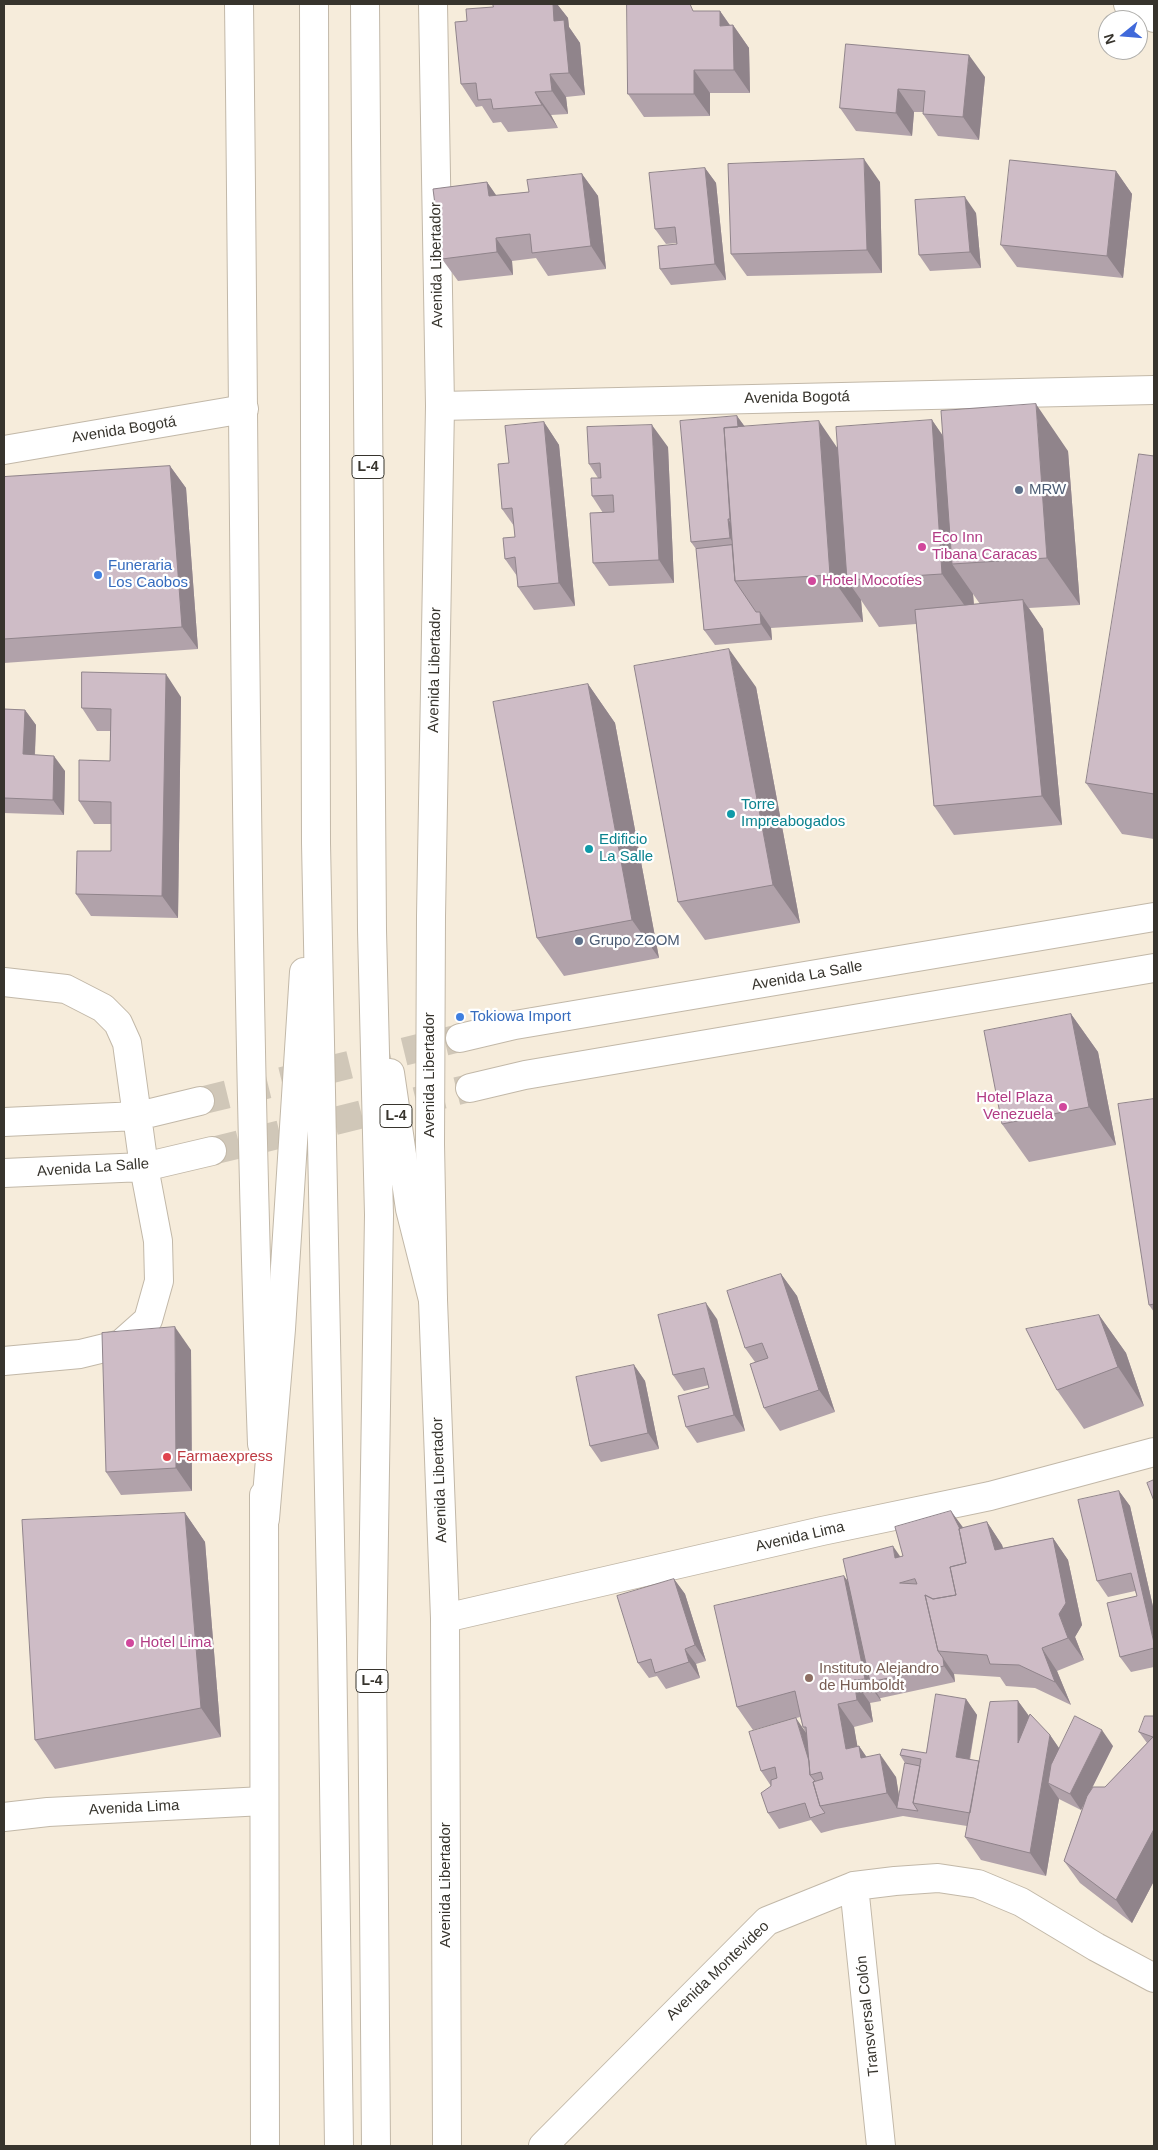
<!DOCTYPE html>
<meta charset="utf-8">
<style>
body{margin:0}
#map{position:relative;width:1158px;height:2150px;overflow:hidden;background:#f6ecdb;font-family:Helvetica,sans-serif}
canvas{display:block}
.frame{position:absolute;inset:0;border:5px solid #37342d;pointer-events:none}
.north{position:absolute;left:1098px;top:10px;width:50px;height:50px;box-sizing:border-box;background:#fff;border:1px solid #afaeab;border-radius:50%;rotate:253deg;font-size:14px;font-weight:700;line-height:20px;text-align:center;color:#37342d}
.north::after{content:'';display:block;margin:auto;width:18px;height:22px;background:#4069da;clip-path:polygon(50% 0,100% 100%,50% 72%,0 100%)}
</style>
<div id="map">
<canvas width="1158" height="2150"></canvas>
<div class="frame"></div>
<div class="north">N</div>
</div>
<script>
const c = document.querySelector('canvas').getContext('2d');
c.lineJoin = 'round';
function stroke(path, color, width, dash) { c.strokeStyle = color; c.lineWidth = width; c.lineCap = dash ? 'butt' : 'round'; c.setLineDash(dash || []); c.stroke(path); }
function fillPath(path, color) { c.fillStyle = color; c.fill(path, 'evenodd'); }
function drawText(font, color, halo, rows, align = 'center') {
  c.font = font + ' Helvetica,sans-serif'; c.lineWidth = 4.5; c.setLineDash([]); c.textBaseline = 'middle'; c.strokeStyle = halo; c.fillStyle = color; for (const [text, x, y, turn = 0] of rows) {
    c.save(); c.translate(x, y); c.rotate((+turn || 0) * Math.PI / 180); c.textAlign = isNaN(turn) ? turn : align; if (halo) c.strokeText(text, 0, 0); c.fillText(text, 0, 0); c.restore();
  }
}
stroke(new Path2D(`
 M200,1101l260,-63
 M212,1151l258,-63`), '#d0c7b8', 28, [28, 14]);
const street = new Path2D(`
 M1128,4l26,14
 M440,406l714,-16
 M4,450l240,-41
 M4,982l62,7 37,19 15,15 9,20 17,124 14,74 1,40 -11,39 -27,24 -41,10 -76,7
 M460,1038l55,-13 639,-108
 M470,1088l55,-13 629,-107
 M4,1122l134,-6 62,-15
 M4,1173l140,-6 68,-16
 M445,1618l377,-87 168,-35 164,-44
 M4,1817l44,-5 216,-11
 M854,1886l27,260
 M543,2146l224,-225 87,-35 41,-5 43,-3 40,6 43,18 75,45 58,31`);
const secondary = new Path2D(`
 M239,4c6,480 5,960 23,1440
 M433,4l7,402 -9,510 -1,228 3,156 12,318 2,528
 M264,1495l1,651`);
const primary = new Path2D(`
 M314,4l2,839 16,796 7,507
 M365,4l7,926 7,285 -7,445 4,486
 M390,1073l20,136 23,91
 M265,1519l16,-190 23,-357`);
stroke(street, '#c2b8a8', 30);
stroke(secondary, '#c2b8a8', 30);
stroke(primary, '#c2b8a8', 30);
stroke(street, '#fff', 28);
stroke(secondary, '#fff', 28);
stroke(primary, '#fff', 28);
fillPath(new Path2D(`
 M493,4h64l11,14 1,9 11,16 5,52 -19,2 2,17 -17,1 7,13 -50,4 -7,-10 -8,1 -11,-17 -6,1 -15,-23 6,-63 26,-14z
 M695,11h25l10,14h3l16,23 1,45h-40v23l-66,1 -16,-23z
 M846,44l139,33 -6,63 -41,-4 -15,-22v-2h-9l-2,24 -56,-5 -16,-23z
 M705,168l11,15 10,97 -55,5 -11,-16 17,-26 -11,1 -11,-15z
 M1116,171l16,23 -9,84 -106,-11 -16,-22z
 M582,174l16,22 8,73 -58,7 -12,-18 -24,3 1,14 -55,6 -16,-22 45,-77 9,14 33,-4z
 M880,182l2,91 -135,3 -16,-22z
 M976,213l5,55 -51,3 -11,-16z
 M737,416l8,11 93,21 94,-28 11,16 125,15 12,154 -51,3 14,21 19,196 -108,10 -20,-29 -18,-182 -37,3 -18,-27 2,22 -92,6 1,12 -57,5 -11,-15 -8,-81 -5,-7zM973,594l7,10h-6z
 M544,422l15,23 16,161 -41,4 -16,-23 -1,-11 -12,-17 10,-22 -1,-11 -12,-17 7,-46z
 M668,447l6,136 -65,3 -16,-23 10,-50 -11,-17 6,-18 -9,-14z
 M1154,456v383l-32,-5 -36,-51z
 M170,466l16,22 12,161 -194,14v-186z
 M588,684l27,39 44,235 -95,18 -27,-38z
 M756,687l44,236 -95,17 -27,-38z
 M181,697l-3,221 -87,-2 -15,-22 35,-43v-27h-17l-15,-23 31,-40 1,-30h-14l-15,-23z
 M4,709l21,1 11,15 -1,30 30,16 -1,44 -60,-2z
 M1071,1014l27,38 18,93 -87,17 -27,-38z
 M1154,1099v213l-5,-7z
 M781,1274l16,22 38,116 -55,19 -16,-23 -9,-46 -10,-14z
 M1099,1315l27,38 18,53 -60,23 -27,-39z
 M717,1319l28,112 -48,12 -11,-16 23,-39v-3l-25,6 -11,-16z
 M191,1350l1,141 -71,4 -15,-23z
 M634,1365l11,16 14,68 -58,13 -11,-16z
 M1119,1491l11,15 24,105v56l-23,5 -11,-15 17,-61 -2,-5 -27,6 -11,-16z
 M185,1513l20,29 16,195 -166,32 -20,-29z
 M987,1522l15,23 1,3 50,-10 15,22 14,65 -7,12 9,23 -27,11 14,34 -36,-17 -29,-2 -6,-9 -46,-3 1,8 -74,16h-1l1,3 -11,2 3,19 -19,5 3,19h2l7,11 30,20 3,19 6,-33 -5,-8 26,-2 40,-54 11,16 -7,45 9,1 39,-60 11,15 21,19 9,13 54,-2 -22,44 14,-3 42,-44 -8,-11 15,-16v165l-22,42 -52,-40 -16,-22 20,-57 -3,6 -22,-11 -13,77 -65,-16 -16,-23 2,-11 -64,-10 -67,13 -15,4 -10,-13 -32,9 -11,-16 3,-27 -10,-15 45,-38 -3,-6 -3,-10 -47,13 -16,-23 107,-131 4,5 55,-25 59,-30 1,2z
 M674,1579l11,15 21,67 -10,3 4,14 -34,11 -9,-13 -8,2 -11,-15z`), '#b1a2aa');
fillPath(new Path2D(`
 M553,4h4l11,14 1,9 11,16 5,52 -16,-22 -15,-52z
 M720,11l13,19v-5l16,23 1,45 -16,-23 -14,-44z
 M969,55l16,22 -6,63 -16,-23z
 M694,70l16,23v23l-16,-22z
 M550,74l16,23 2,17 -16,-23z
 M898,89l16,23 -2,24 -16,-23z
 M535,92l16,23 7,13 -16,-23z
 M864,159l16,23 2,91 -15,-23z
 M705,168l11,15 10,97 -11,-16z
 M1116,171l16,23 -9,84 -16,-22z
 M582,174l16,22 8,73 -15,-23z
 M487,182l16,23 -14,-9z
 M965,197l11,16 5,55 -11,-16z
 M496,238l16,23 1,14 -16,-23z
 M1036,404l32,47 12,154 -33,-47z
 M737,416l16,22 -7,79z
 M932,420l32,47 -12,97 21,30 2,26 -33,-46z
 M819,421l32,47 -4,112 14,20 2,22 -33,-47z
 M544,422l15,23 16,161 -16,-23z
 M652,425l16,22 6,136 -15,-23z
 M170,466l16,22 12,161 -16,-22z
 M728,519l16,23 2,19 -16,-23z
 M1023,600l20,29 19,196 -20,-29z
 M760,612l11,16 1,12 -11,-16z
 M729,649l27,38 44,236 -27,-38z
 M166,674l15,23 -3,221 -16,-22z
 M588,684l27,39 44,235 -27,-38z
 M25,710l11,15 -2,45 -11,-16z
 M54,756l11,15 -1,44 -11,-15z
 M1071,1014l27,38 18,93 -27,-38z
 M781,1274l16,22 38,116 -16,-22z
 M706,1303l11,16 28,112 -11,-16z
 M1099,1315l27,38 18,53 -26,-39z
 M175,1327l16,23 1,141 -16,-23z
 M634,1365l11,16 14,68 -11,-16z
 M1119,1491l11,15 24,105v32z
 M951,1511l11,15 12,26 8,33z
 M185,1513l20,29 16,195 -20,-29z
 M987,1522l15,23 9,27 -16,-22z
 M1053,1538l15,22 14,65 -7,12 9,23 -16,-22 -9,-24z
 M893,1546l11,16 -9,-4z
 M844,1576l16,23 10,83 10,16 1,3 -16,-22z
 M674,1579l11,15 21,67 -11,-16z
 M1042,1648l15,23 14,34 -16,-23z
 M685,1649l11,15 4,14 -11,-16z
 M943,1658l11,16 1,8 -11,-16z
 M854,1680l16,23 3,19 -16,-22z
 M966,1699l11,16 -10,58 -11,-16z
 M1018,1701l16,22 -16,20z
 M838,1704l16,23 8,44 -16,-22z
 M796,1718l11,16 6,40z
 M1102,1730l11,16 -32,64 -11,-16z
 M1050,1735l15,22 -17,26 11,16 -13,77 -16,-23z
 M859,1746l16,23 -14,-11z
 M880,1754l16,23 5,32 -4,-1 -10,-15z
 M1154,1829v52l-22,42 -16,-23z`), '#90848b');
const building = new Path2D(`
 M493,4h60l1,17 10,-1 5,53 -19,1 2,17 -17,1 7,13 -49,4 -2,-10 -13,1 -2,-17 -15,1 -6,-62 12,-1 -1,-12 27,-2z
 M627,4h63l3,7h27v15l13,-1 1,45h-40v24h-66z
 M846,44l123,11 -6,62 -40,-3 2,-23 -27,-2 -2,24 -56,-5z
 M864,159l3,91 -136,4 -3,-90z
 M1010,160l106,11 -9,85 -106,-11z
 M705,168l10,96 -55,5 -2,-23 19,-2 -2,-17 -20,2 -6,-56z
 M582,174l9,72 -59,7 -2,-19 -34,4 1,14 -55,7 -9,-70 54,-7 2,14 40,-4 -2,-12z
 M965,197l5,55 -51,3 -4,-55z
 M1036,404l11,154 -95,6 -11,-153z
 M737,416l1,11 -14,1 6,91h-2l2,19 -39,4 -11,-121z
 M932,420l10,154 -95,6 -11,-153z
 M819,421l11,154 -95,6 -11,-153z
 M544,422l15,161 -41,4 -3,-30 -10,2 -2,-21 12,-1 -3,-29 -10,1 -4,-45 11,-1 -4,-37z
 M652,425l7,135 -66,3 -3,-50 24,-1 -1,-17 -21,1 -1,-18h10l-1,-15 -11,1 -2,-37z
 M1139,454l15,2v338l-68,-11z
 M170,466l12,161 -178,12v-162z
 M732,545l3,36 21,31h4l1,12 -57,6 -8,-81z
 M1023,600l19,196 -108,10 -19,-196z
 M729,649l44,236 -95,17 -44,-236z
 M82,672l84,2 -4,222 -86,-2 1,-43h34v-49l-32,-1v-41l31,1 1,-52 -29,-1z
 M588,684l44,236 -95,18 -44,-236z
 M4,709l21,1 -2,44 31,2 -1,44 -49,-2z
 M1071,1014l18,93 -87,17 -18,-93z
 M1154,1099v205l-5,1 -31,-201z
 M781,1274l38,116 -55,18 -14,-44 18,-6 -6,-15 -17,5 -18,-57z
 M706,1303l28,112 -48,12 -8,-31 31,-8 -5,-20 -31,7 -15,-60z
 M1099,1315l19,52 -61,23 -31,-61z
 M175,1327l1,141 -70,4 -4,-139z
 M634,1365l14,68 -58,13 -14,-69z
 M1154,1480v21l-7,-18z
 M1119,1491l35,152v5l-34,9 -13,-54 30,-7 -6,-23 -34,8 -19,-81z
 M951,1511l9,18h-1l7,34 -16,4 6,28 -23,4 -8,-4 13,56 5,7 1,8 -74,16 -27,-123 50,-13 2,12 8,-2 -8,-29zM915,1579l2,5 -17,-1z
 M185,1513l16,195 -166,32 -13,-220z
 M987,1522l8,28 58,-12 13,65 -7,11 9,24 -26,10 13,34 -36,-17 -29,-1 -3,-9 -49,-4 -13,-56 8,4 23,-4 -6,-28 16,-4 -7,-34z
 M844,1576l21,103 -11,1 3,20 -19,4 8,45 13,-3 2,12 19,-4 7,39 -67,13 -7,-24 10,-3 -2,-7 -11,3 -4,-48h-3l-8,-36 -58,16 -23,-101z
 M674,1579l21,66 -10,4 4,13 -34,11 -4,-14 -13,4 -21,-67z
 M936,1694l30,5 -10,58 23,4 -9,52 -57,-10 8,-44 -21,-4 2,-6 24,4z
 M1018,1701v42l12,-29 20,21 -20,118 -65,-16 25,-135z
 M1075,1716l27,14 -32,64 -22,-11 3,-18z
 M1145,1716h9v113l-38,71 -52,-39 23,-65 6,-9h12l48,-50 -14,-5z
 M796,1718l13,43 1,14 5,6 -2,1 7,24 5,7 -15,5 -5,-15 -37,10 -7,-20 10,-7v-6l6,-2 -2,-11 -14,4 -12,-39z
 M905,1763l15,3 -7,37 5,8 -21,-3z`);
fillPath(building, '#cebcc6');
stroke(building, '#90848b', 1);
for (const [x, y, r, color] of [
 [1019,490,5,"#5c6f8a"],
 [922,547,5,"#d1479c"],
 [98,575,5,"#3f7fe0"],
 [812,581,5,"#d1479c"],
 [731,814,5,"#0f9aa8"],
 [589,849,5,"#0f9aa8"],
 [579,941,5,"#5c6f8a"],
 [460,1017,5,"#3f7fe0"],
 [1063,1107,5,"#d1479c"],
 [167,1457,5,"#e0444e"],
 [130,1643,5,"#d1479c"],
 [809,1678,5,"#8d6e63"]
]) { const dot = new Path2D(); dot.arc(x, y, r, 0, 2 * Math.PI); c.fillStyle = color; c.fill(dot); stroke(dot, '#fff', 2); }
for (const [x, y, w] of [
 [368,467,32],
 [396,1116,32],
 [372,1681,32]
]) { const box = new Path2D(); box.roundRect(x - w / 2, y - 11.5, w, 23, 4); c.fillStyle = '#fff'; c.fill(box); stroke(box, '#37342d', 1); }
drawText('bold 14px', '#37342d', null, [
 ["L-4",368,467],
 ["L-4",396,1116],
 ["L-4",372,1681]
]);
drawText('15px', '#37342d', '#fff', [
 ["Avenida Libertador",437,265,-91],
 ["Avenida Bogotá",797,398,-1],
 ["Avenida Bogotá",124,430,-9],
 ["Avenida Libertador",435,670,-89],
 ["Avenida La Salle",807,976,-10],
 ["Avenida Libertador",430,1075,-90],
 ["Avenida La Salle",93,1168,-4],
 ["Avenida Libertador",440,1480,-92],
 ["Avenida Lima",800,1537,-13],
 ["Avenida Lima",134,1808,-3],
 ["Avenida Libertador",446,1885,-90],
 ["Avenida Montevideo",718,1971,-44],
 ["Transversal Colón",868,2016,-96]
]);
drawText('15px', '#4e5e75', '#fff', [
 ["MRW",1029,490],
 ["Grupo ZOOM",589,941]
], 'left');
drawText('15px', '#b23c85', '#fff', [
 ["Eco Inn",932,538],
 ["Tibana Caracas",932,555],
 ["Hotel Mocotíes",822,581],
 ["Hotel Plaza",1053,1098,"right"],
 ["Venezuela",1053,1115,"right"],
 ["Hotel Lima",140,1643]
], 'left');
drawText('15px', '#366cbe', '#fff', [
 ["Funeraria",108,566],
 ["Los Caobos",108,583],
 ["Tokiowa Import",470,1017]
], 'left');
drawText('15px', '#0d838f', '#fff', [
 ["Torre",741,805],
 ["Impreabogados",741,822],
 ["Edificio",599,840],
 ["La Salle",599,857]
], 'left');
drawText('15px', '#be3a42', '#fff', [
 ["Farmaexpress",177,1457]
], 'left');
drawText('15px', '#785e54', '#fff', [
 ["Instituto Alejandro",819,1669],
 ["de Humboldt",819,1686]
], 'left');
</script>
